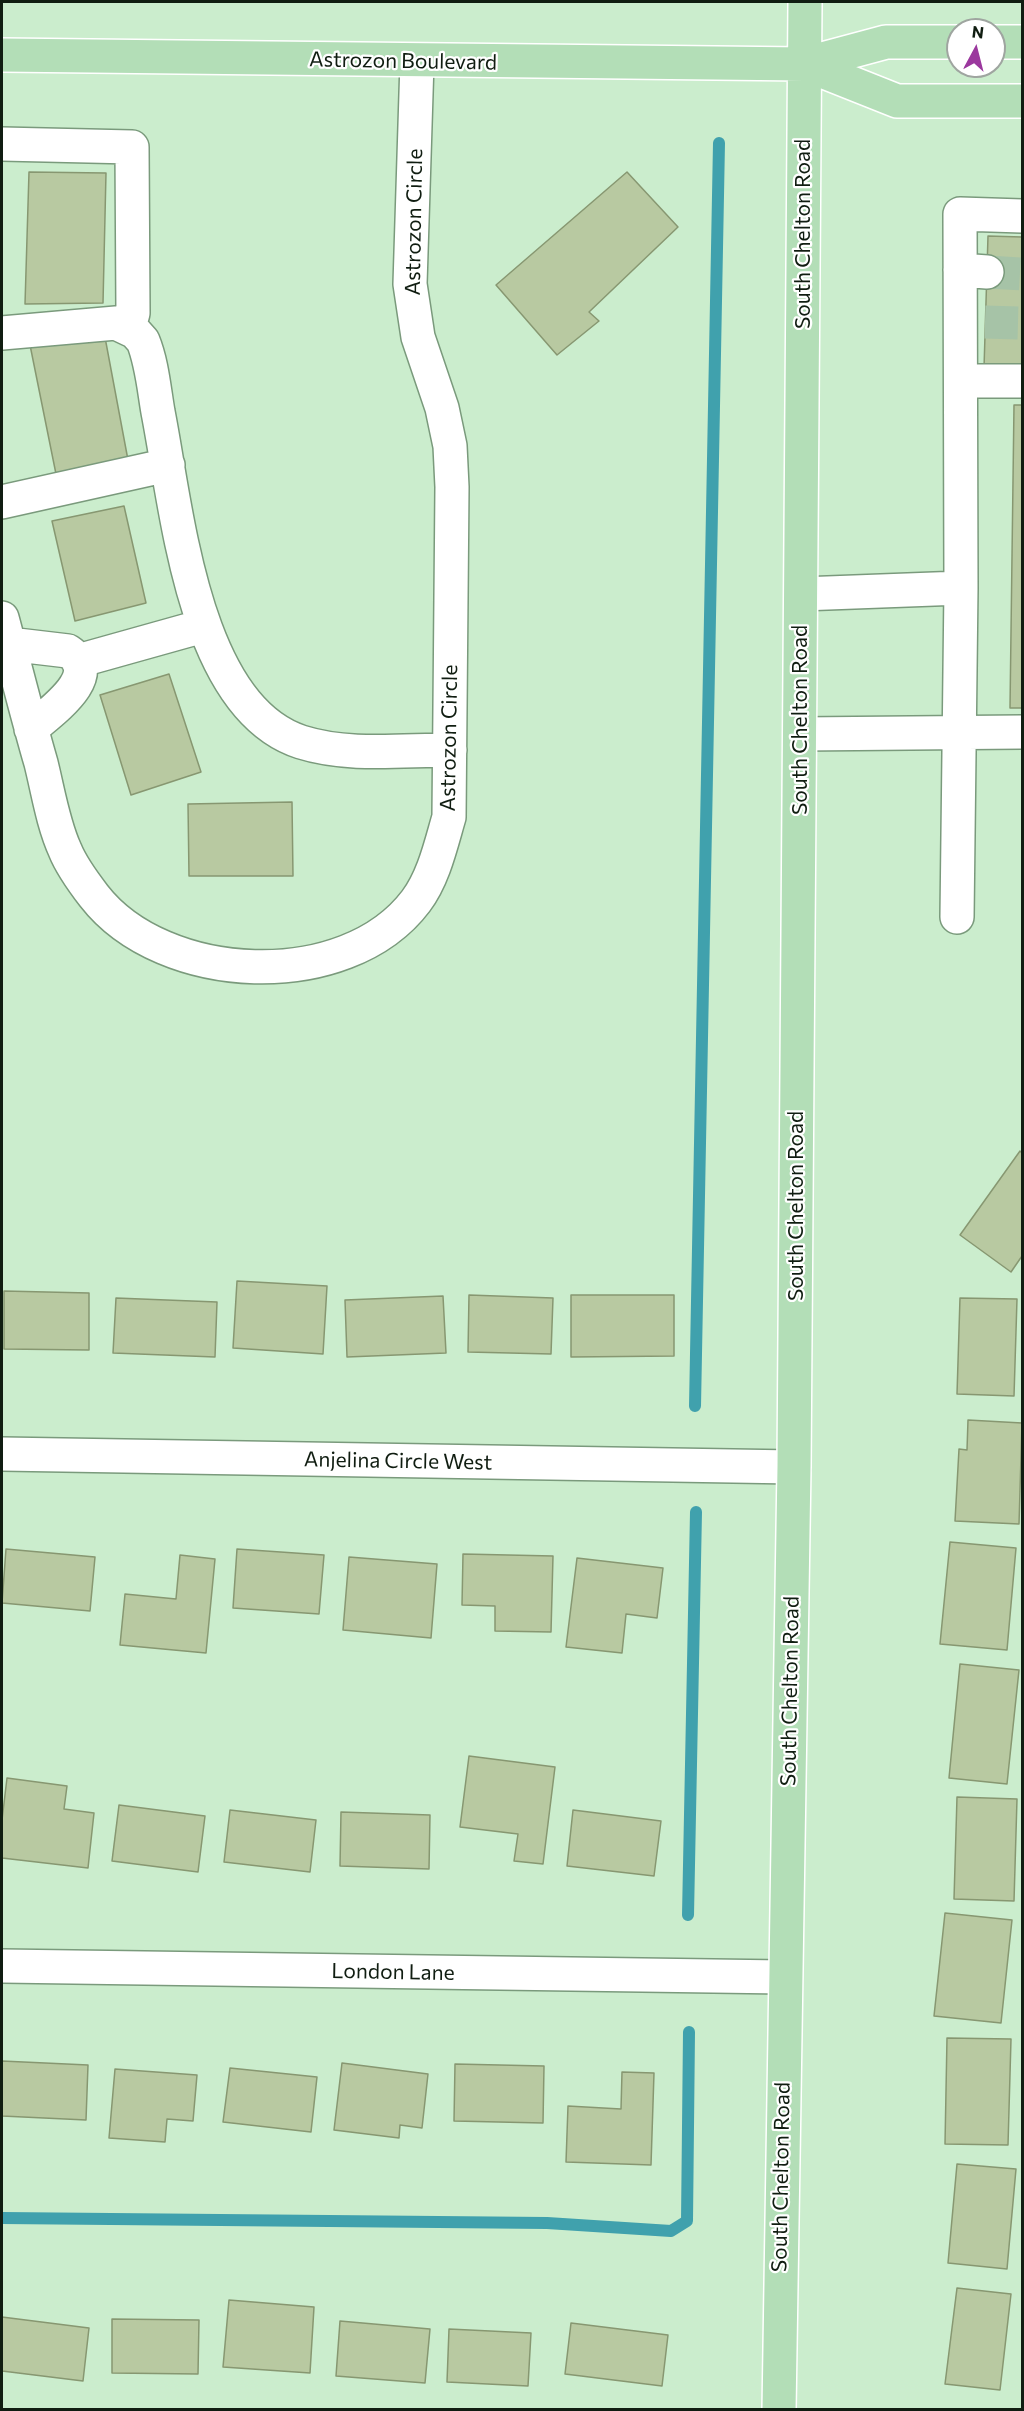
<!DOCTYPE html>
<style>
body{margin:0}
#map{position:relative;width:1024px;height:2411px;overflow:hidden;background:#cbedcd;font-family:Commissioner,sans-serif}
canvas{display:block}
.frame{position:absolute;inset:0;border:3px solid #101d11;pointer-events:none}
.north{position:absolute;left:946px;top:18px;width:60px;height:60px;box-sizing:border-box;background:#fff;border:2px solid #9fa5a0;border-radius:50%;rotate:7deg;font-size:16px;font-weight:700;line-height:24px;text-align:center;color:#101d11}
.north::after{content:'';display:block;margin:auto;width:21px;height:27px;background:#9b389e;clip-path:polygon(50% 0,100% 100%,50% 72%,0 100%)}
</style>
<div id="map">
<canvas width="1024" height="2411"></canvas>
<div class="frame"></div>
<div class="north">N</div>
</div>
<script>
const c = document.querySelector('canvas').getContext('2d');
c.lineJoin = 'round';
function stroke(path, color, width, dash) { c.strokeStyle = color; c.lineWidth = width; c.lineCap = dash ? 'butt' : 'round'; c.setLineDash(dash || []); c.stroke(path); }
function fillPath(path, color) { c.fillStyle = color; c.fill(path, 'evenodd'); }
function drawText(font, color, halo, rows, align = 'center') {
  c.font = font + ' Commissioner,sans-serif'; c.lineWidth = 4.5; c.setLineDash([]); c.textBaseline = 'middle'; c.strokeStyle = halo; c.fillStyle = color; for (const [text, x, y, turn = 0] of rows) {
    c.save(); c.translate(x, y); c.rotate((+turn || 0) * Math.PI / 180); c.textAlign = isNaN(turn) ? turn : align; if (halo) c.strokeText(text, 0, 0); c.fillText(text, 0, 0); c.restore();
  }
}
stroke(new Path2D(`
 M695,1406l24,-1263
 M688,1915l8,-403
 M2,2218l545,5 124,8 16,-10 2,-189`), '#40a1ad', 12);
const building = new Path2D(`
 M29,172l77,1 -3,130 -78,1z
 M627,172l51,55 -89,85 10,9 -42,34 -61,-70z
 M988,236l34,1v132l-38,-1z
 M104,332l24,128 -72,14 -26,-129z
 M1014,405h8v303h-12z
 M124,506l22,97 -71,18 -23,-100z
 M169,674l32,98 -70,23 -31,-100z
 M292,802l1,74h-104l-1,-72z
 M1020,1151l2,2v103l-11,16 -51,-37z
 M237,1281l90,5 -4,68 -90,-6z
 M4,1291l85,2v57l-85,-1z
 M469,1295l84,3 -2,56 -83,-2z
 M571,1295h103v61l-103,1z
 M443,1296l3,57 -99,4 -2,-57z
 M116,1298l101,4 -2,55 -102,-4z
 M960,1298l57,1 -3,97 -57,-2z
 M968,1420l54,3 -3,101 -64,-3 4,-72 8,1z
 M950,1542l66,6 -9,102 -67,-6z
 M6,1549l89,8 -5,54 -88,-8z
 M237,1549l87,6 -5,59 -86,-6z
 M463,1554l90,2 -2,76 -56,-1v-25l-33,-1z
 M180,1555l35,4 -9,94 -86,-8 5,-51 51,5z
 M349,1557l88,7 -6,74 -88,-8z
 M577,1558l86,10 -6,50 -31,-4 -4,39 -56,-6z
 M960,1664l59,6 -12,114 -58,-6z
 M469,1756l86,11 -12,97 -29,-3 4,-27 -58,-7z
 M7,1778l60,8 -3,23 30,4 -6,55 -86,-10v-38z
 M957,1797l60,2 -3,102 -60,-2z
 M119,1805l86,11 -7,56 -86,-11z
 M230,1810l86,10 -6,52 -86,-10z
 M573,1810l88,11 -7,55 -87,-10z
 M341,1812l89,3 -1,54 -89,-3z
 M945,1913l67,7 -11,103 -67,-7z
 M947,2038l64,1 -3,106 -63,-1z
 M2,2061l86,4 -2,55 -84,-4z
 M342,2063l86,11 -6,54 -22,-3 -1,13 -65,-8z
 M455,2064l89,2 -1,57 -89,-2z
 M230,2068l87,9 -6,55 -88,-10z
 M115,2069l82,6 -4,46 -26,-2 -2,23 -56,-4z
 M622,2072l32,1 -3,92 -85,-3 2,-56 53,3z
 M957,2164l59,5 -9,100 -59,-6z
 M957,2288l54,6 -11,96 -55,-6z
 M229,2300l85,7 -4,66 -87,-6z
 M2,2317l87,11 -6,53 -81,-10z
 M112,2319l87,1 -1,54 -86,-1z
 M340,2321l90,8 -5,54 -89,-7z
 M571,2323l97,12 -6,51 -97,-12z
 M449,2329l82,4 -3,53 -81,-4z`);
fillPath(building, '#b8c9a1');
stroke(building, '#879771', 1.5);
stroke(new Path2D(`
 M987,272l35,2
 M985,322l37,1`), '#a6c3a7', 33, [33, 16]);
const minor = new Path2D(`
 M2,144l130,3 1,166 -4,15
 M960,270l27,2
 M2,333l114,-10 19,9 8,9c9,22 11,48 15,71 19,96 35,295 143,330 47,15 101,8 149,8
 M961,381h61
 M2,502l166,-37
 M801,594l160,-6 -1,-374 62,2
 M2,618c13,48 25,97 39,145 7,28 12,61 24,87 6,15 19,33 29,46 69,89 252,98 322,5 18,-24 25,-57 33,-84l3,-330 -2,-41 -8,-38 -24,-71 -8,-53 7,-222
 M9,644l59,7c37,24 -18,61 -37,78
 M78,661l125,-35
 M800,734l222,-2
 M957,917l4,-329
 M2,1454l792,13
 M2,1966l782,11`);
const major = new Path2D(`
 M994,42h28
 M2,55l802,9 82,-22h72
 M804,64l93,37h125
 M779,2410l15,-943 11,-1465`);
stroke(minor, '#7a9a7c', 36);
stroke(major, '#fff', 36);
stroke(minor, '#fff', 33);
stroke(major, '#b3deb7', 33);
drawText('21px', '#101d11', '#fff', [
 ["Astrozon Boulevard",403,61,1],
 ["Astrozon Circle",414,222,-89],
 ["South Chelton Road",803,234,-90],
 ["South Chelton Road",800,720,-90],
 ["Astrozon Circle",449,738,-89],
 ["South Chelton Road",796,1206,-90],
 ["Anjelina Circle West",398,1461,1],
 ["South Chelton Road",790,1691,-89],
 ["London Lane",393,1972,1],
 ["South Chelton Road",781,2177,-89]
]);
</script>
